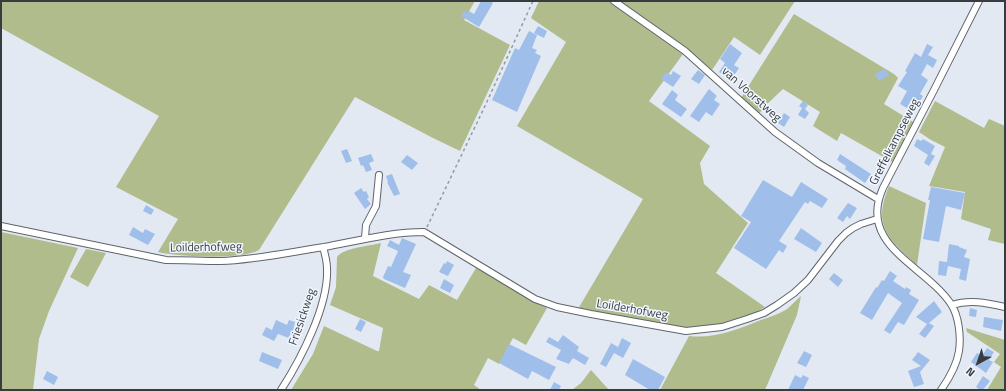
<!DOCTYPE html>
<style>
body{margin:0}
#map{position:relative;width:1006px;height:391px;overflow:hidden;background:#e2e9f2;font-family:"Titillium Web",sans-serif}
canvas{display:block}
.frame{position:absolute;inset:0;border:2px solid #393c3f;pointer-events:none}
.north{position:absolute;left:958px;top:343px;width:40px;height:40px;-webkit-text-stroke:3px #f0f6ff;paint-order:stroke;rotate:220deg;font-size:11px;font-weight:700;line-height:16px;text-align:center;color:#393c3f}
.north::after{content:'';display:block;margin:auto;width:14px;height:18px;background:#393c3f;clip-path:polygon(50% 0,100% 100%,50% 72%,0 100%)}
</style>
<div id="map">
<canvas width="1006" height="391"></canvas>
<div class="frame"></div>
<div class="north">N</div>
</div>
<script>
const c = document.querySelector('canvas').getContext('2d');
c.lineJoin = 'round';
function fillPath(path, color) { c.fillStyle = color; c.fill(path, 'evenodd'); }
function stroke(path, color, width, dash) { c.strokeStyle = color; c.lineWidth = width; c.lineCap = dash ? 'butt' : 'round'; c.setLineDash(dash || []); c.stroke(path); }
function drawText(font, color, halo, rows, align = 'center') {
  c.font = font + ' "Titillium Web",sans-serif'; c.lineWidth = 3; c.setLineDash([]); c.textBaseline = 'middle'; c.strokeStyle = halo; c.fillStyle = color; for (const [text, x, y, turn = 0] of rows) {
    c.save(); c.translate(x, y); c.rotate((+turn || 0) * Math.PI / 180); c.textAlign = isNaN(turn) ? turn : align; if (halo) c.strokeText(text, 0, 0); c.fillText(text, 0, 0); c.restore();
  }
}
fillPath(new Path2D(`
 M1,1h474l-11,19 46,25 -50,106 -29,-14 -76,-40 -96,153c-17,10 -81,7 -101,2l20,-33 -62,-32 43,-71 -158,-88z
 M539,1h71l73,53 -34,47 61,45 -10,17 4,21 44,39 -32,50 49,34 -8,5 -35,11 -24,6 -31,-4 -89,-16 65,-110 -126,-73 49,-84 -35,-24z
 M620,1h175l-35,54 -26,-18 -22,33 -15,-13z
 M794,14l100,60 4,4 -14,26 31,19 -21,40 -53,-30 -4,8 -24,-15 7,-14 -37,-23 -18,17 -6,8 -18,-16z
 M935,101l49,27 5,-9 16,7v118l-17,-4 3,-11 -30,-10 4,-27 -36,-6 16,-39 -14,-7 -12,-8z
 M889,186l37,17 -9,62c-29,-26 -45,-39 -28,-79z
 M1,232l77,16 -29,63 -10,28 -6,51h-32z
 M381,243l-8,33 46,23 10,-14 28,15 19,-32 71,40 -21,37 -13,-7 -14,26 -11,-6 -14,27 7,5h-190l22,-36 11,-28 53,25h2l4,-23 -53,-23 6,-18 1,-30c6,-9 32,-11 44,-14z
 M86,249l20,4 -18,34 -18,-10z
 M801,296l-4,19 -32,75h-105l29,-54c26,3 49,-7 72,-16 9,-3 18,-6 26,-11 5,-4 9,-9 14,-13z
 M966,328l39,12v50h-18l14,-23 -7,-5 6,-8 -33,-22z
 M591,370l18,20h-37l9,-7z`), '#b0bc8c');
fillPath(new Path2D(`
 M481,1h9l3,2 -14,24 -18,-11 3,-5 4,2 1,-2 5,3z
 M538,26l9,5 -3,7 -10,-5z
 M529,31l8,4 -5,13 5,2 -2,3 6,3 -24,56 -25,-12 23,-52 4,2z
 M730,44l12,9 -8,12 5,3 -8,12 -12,-8 6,-9 -5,-4z
 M927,44l6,3 -5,8 9,5 -4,8 -6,-4 -6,11 7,5 -8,14 3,2 -5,9 -7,-5 -4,8 -7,-4 7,-13 -9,-5 9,-14 -2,-1 10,-18 6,4z
 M885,69l4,6 -10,6 -4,-7z
 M698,70l7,5 -6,9 -8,-5z
 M673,71l8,5 -8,11 -12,-8 5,-7 5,3z
 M709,89l8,7 -3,4 6,4 -8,12 -6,-4 -7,10 -9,-6z
 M672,90l6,5 -3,5 12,9 -6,8 -19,-13z
 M803,101l5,4 -3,4 4,4 -4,6 -7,-4 4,-7 -3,-2z
 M784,113l6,4 -6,10 -6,-4z
 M917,139l4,2 2,-2 12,7 -4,8 4,2 -6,10 -5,-3 4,-8 -14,-9z
 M347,149l5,12 -6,2 -5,-12z
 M371,154l3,7 -5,2 3,7 -6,2 -3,-7 -2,1 -3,-8z
 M840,154l31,20 -6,9 -20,-14 1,-3 -9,-6z
 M407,155l11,8 -6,7 -11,-8z
 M392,174l8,20 -6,2 -7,-14h1l-2,-6z
 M763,180l29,17 9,-15 27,17 -6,9 -12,-7 -2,3 -3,-2 -26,39 8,5 -4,7 -4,-3 -13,19 -32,-21 17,-26 -10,-6z
 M931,187l34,6 -4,17 -15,-4 -7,36 -16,-3 7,-39h-2z
 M361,188l3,4 2,-1 3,6 -2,2 4,5 -6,5 -11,-16z
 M848,203l9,5 -7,11 -3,-3 -4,6 -6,-4z
 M146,205l8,5 -3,5 -8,-4z
 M133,227l10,6 2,-4 10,5 -7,11 -19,-10z
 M801,228l21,15 -6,9 -22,-13z
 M402,238l14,6 -13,28 8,3 -6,13 -21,-9 -1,-2 5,-11 3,1 7,-16 -11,-5 3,-6 9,5z
 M949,244l10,2v1l8,3 -3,7 6,2 -4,22 -7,-2 2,-10 -13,-3 -2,10 -8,-1 1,-14 8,1z
 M447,261l7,4 -6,11 -9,-4 5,-9 2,1z
 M890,271l7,5 -4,5 12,8 1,-2 5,3 -2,4 10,6 -15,25 -6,-3 -8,12 -6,-4 18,-27 -14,-10 -16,27 -12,-7 16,-26 1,1 5,-8 2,1z
 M834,273l9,7 -5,7 -9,-8z
 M444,279l10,6 -4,8 -10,-5z
 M934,301l8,11 -13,11 5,3 -9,12 -6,-4 8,-10 -11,-7z
 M970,308l7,2 -1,7 -7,-1z
 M984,317l19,3 -2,11 -18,-4z
 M360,319l6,3 -5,10 -6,-3z
 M276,320l11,5 2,-5 6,2 -3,13 -2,-1 -1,4 -11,-4 -4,7 -12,-6 4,-8 6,3z
 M563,335l16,12 -2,4 12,7 -4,7 -12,-7 -4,6 -13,-5 5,-9 -15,-8 3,-5 9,5z
 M622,338l9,5 -8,15 -9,-5 -8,14 -6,-3 11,-21 7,4z
 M509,344l47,23 -7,13 -17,-9 -4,8 -29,-16z
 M987,348l7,4 -5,8 4,2 -7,11 -15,-11 6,-9 5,3z
 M804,351l8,4 -6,12 -9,-4z
 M262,352l20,8 -4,9 -19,-8z
 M918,352l12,8 -10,12 4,12 -10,3 -6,-16 13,-5 -9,-6z
 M633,359l32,18 -7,13h-8l-25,-15z
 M47,371l11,6 -4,8 -11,-6z
 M795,375l6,3 2,-3 6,3 -6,12h-15z
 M983,376l7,5 -7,9h-3l-4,-3z
 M554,382l7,4 -2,4h-9z`), '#9fbfea');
const minor = new Path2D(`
 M614,1l71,50 90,81 43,31 60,36
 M1,226l165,34c18,0 37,1 55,1 33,-1 70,-9 103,-14 33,-6 66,-15 100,-15l111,67 22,8 34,7 95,17 36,-4 25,-8 17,-6 13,-8 17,-12 14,-13 30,-39 8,-8 7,-5 8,-4 16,-5
 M365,238l1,-13 10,-19 3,-31
 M952,305c18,-6 35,-2 53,2
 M281,390c20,-31 48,-85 46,-122 0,-7 -2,-14 -4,-21
 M941,390c7,-10 16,-26 18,-39 2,-14 0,-35 -8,-47 -26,-39 -94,-58 -68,-116l51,-98 45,-89`);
stroke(minor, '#5f656c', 8);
stroke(new Path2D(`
 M427,227l58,-121 48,-105`), '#94999f', 1.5, [3, 3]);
stroke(minor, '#fff', 6);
drawText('12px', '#393c3f', '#f0f6ff', [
 ["van Voorstweg",751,95,42],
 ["Greffelkampseweg",895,142,-63],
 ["Loilderhofweg",206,248,-1],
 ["Loilderhofweg",632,310,10],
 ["Friesickweg",303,317,-71]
]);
</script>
